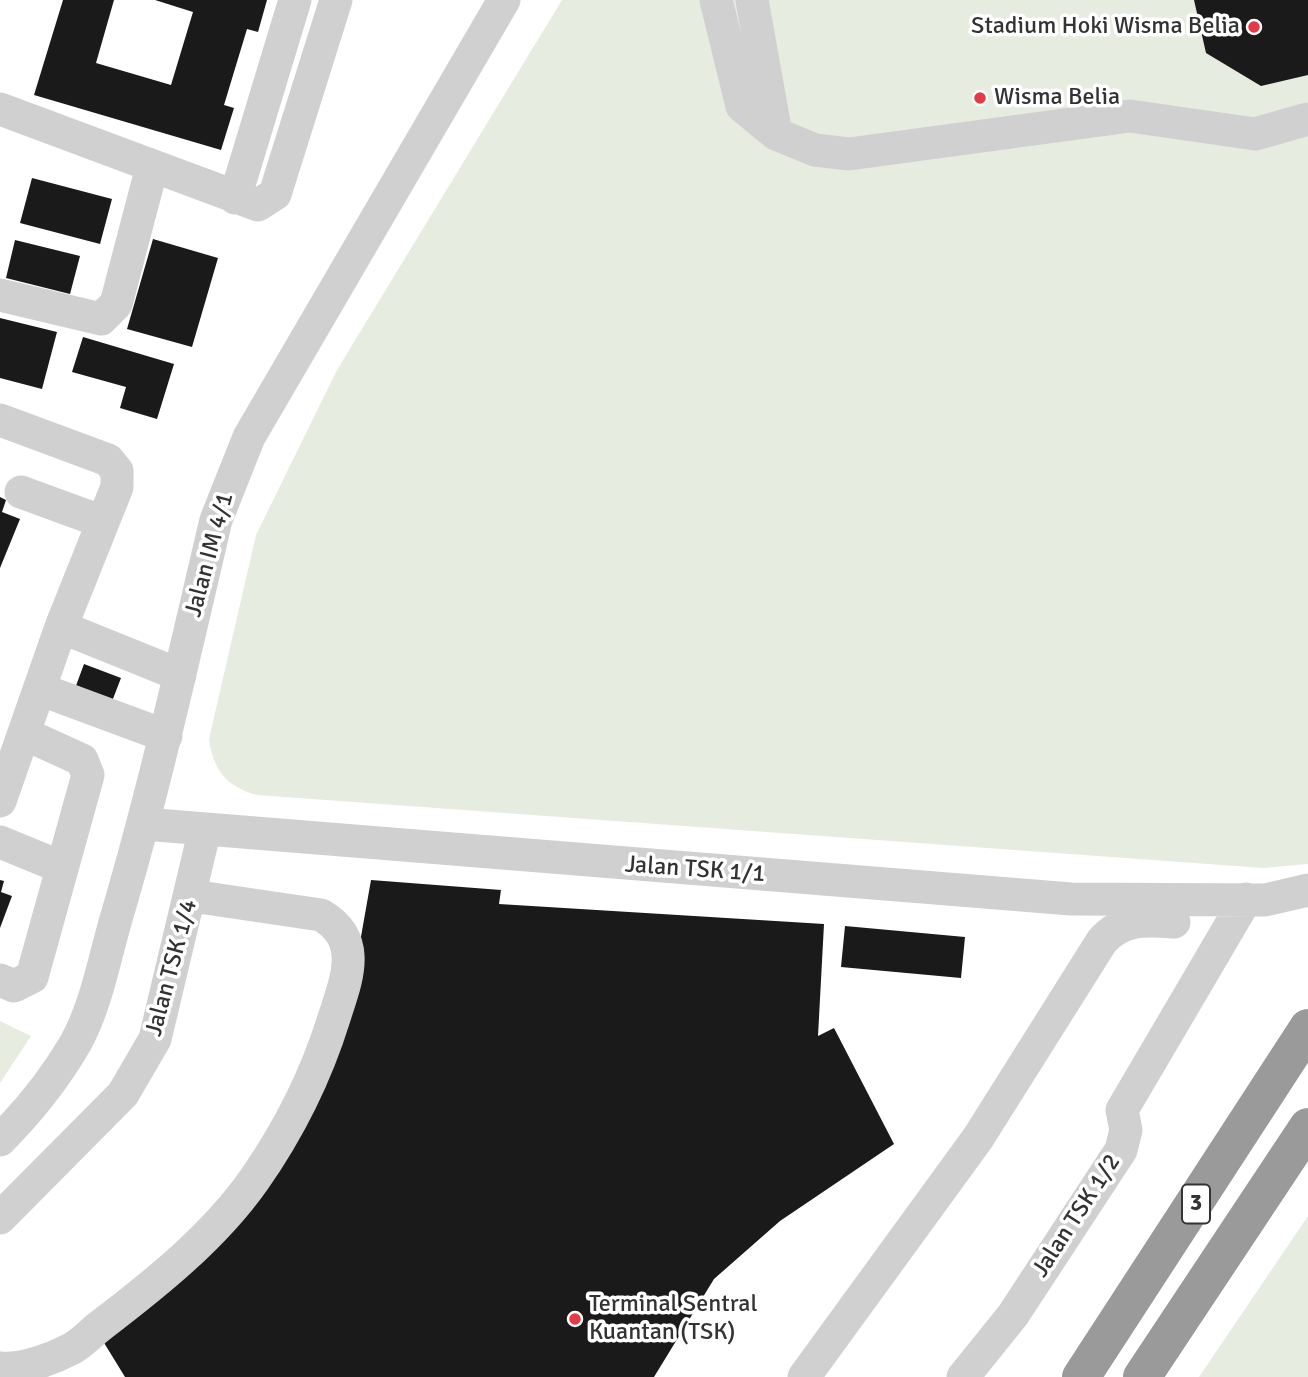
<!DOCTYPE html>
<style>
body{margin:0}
canvas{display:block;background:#fff}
</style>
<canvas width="1308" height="1377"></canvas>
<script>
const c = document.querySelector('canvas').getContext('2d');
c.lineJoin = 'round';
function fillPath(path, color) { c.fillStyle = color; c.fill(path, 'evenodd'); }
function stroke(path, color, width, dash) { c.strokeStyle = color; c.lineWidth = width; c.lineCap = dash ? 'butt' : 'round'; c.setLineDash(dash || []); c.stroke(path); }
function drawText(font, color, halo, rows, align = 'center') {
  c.font = font + ' Signika,sans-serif'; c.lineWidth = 7; c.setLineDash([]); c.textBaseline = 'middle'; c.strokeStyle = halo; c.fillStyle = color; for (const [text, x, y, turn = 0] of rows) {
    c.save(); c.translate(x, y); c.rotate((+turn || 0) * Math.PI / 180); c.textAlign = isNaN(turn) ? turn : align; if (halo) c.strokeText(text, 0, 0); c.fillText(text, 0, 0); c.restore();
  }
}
fillPath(new Path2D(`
 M562,0h746v864l-45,4 -1006,-73c-30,-8 -44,-25 -48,-56l47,-204 81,-165z
 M0,1021l31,15 -31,47z
 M1308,1216v161h-109z`), '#e6ecdf');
fillPath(new Path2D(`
 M63,0h51l-18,63 75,22 22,-73 -38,-12h112l-9,32 -11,-3 -23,76 10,3 -13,42 -187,-55z
 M1194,0h114v75l-47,11 -55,-33z
 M32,178l80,21 -12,45 -80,-21z
 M153,239l65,19 -26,89 -65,-18z
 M15,240l65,16 -10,38 -64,-16z
 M0,318l57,14 -15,57 -42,-11z
 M83,337l91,27 -17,55 -37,-11 6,-21 -54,-15z
 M0,497l6,3 -4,12 18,7 -20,49z
 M84,664l37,14 -10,26 -37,-13z
 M0,880l4,1 -3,11 11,4 -12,32z
 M371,880l130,10 -2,14 325,20 -6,112 16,-8 60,116 -114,77 -66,58 -60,98h-529l-27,-44 151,-136 104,-215z
 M845,926l120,11 -4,41 -120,-11z`), '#1a1a1a');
stroke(new Path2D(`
 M716,0l26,106 34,28 39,16 34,4 281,-38 125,18 53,-15
 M752,0l24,134
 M0,109l258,96 17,-11 61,-194
 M235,198l60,-198
 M0,295l101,24 15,-15 36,-137
 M0,420l108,40 9,11v16l-56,140 -61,174
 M21,492l82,30
 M61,627l119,48
 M42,690l124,46
 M144,824l927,75 194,1 43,-10
 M0,842l61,25
 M0,980l14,6 18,-9 56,-202 -6,-15 -57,-26
 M0,1140c28,-28 55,-62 75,-96 22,-39 30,-89 43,-132 38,-129 67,-261 98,-392l33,-83 255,-437
 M0,1218l123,-124 32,-55 50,-210
 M0,1368c22,2 52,-9 71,-19 11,-6 20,-16 29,-23 55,-42 114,-89 154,-146 35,-50 62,-104 80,-162 12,-38 30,-78 -13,-103l-129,-19
 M804,1377l174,-239 124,-197c20,-23 44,-21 72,-19
 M963,1377l50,-62 108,-165 5,-20 -4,-20 124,-211`), '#d0d0d0', 33);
stroke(new Path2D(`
 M1081,1377l227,-349
 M1142,1377l166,-250`), '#9a9a9a', 38);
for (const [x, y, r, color] of [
 [1254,27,7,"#e63946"],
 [980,98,7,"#e63946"],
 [575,1319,7,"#e63946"]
]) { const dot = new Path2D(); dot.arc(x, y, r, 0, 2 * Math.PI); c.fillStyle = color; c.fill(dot); stroke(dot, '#fff', 2.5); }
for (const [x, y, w] of [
 [1196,1204,28]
]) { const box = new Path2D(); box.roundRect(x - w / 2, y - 19.5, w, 39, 5); c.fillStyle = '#fff'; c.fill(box); stroke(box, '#333', 2); }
drawText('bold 23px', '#333', null, [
 ["3",1196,1204]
]);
drawText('24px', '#333', '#fff', [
 ["Stadium Hoki Wisma Belia",1240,27,"right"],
 ["Wisma Belia",994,98],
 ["Terminal Sentral",589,1305],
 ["Kuantan (TSK)",589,1333]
], 'left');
drawText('24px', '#333', '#fff', [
 ["Jalan IM 4/1",210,555,-75],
 ["Jalan TSK 1/1",695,870,4],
 ["Jalan TSK 1/4",172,968,-75],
 ["Jalan TSK 1/2",1077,1216,-57]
]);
</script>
